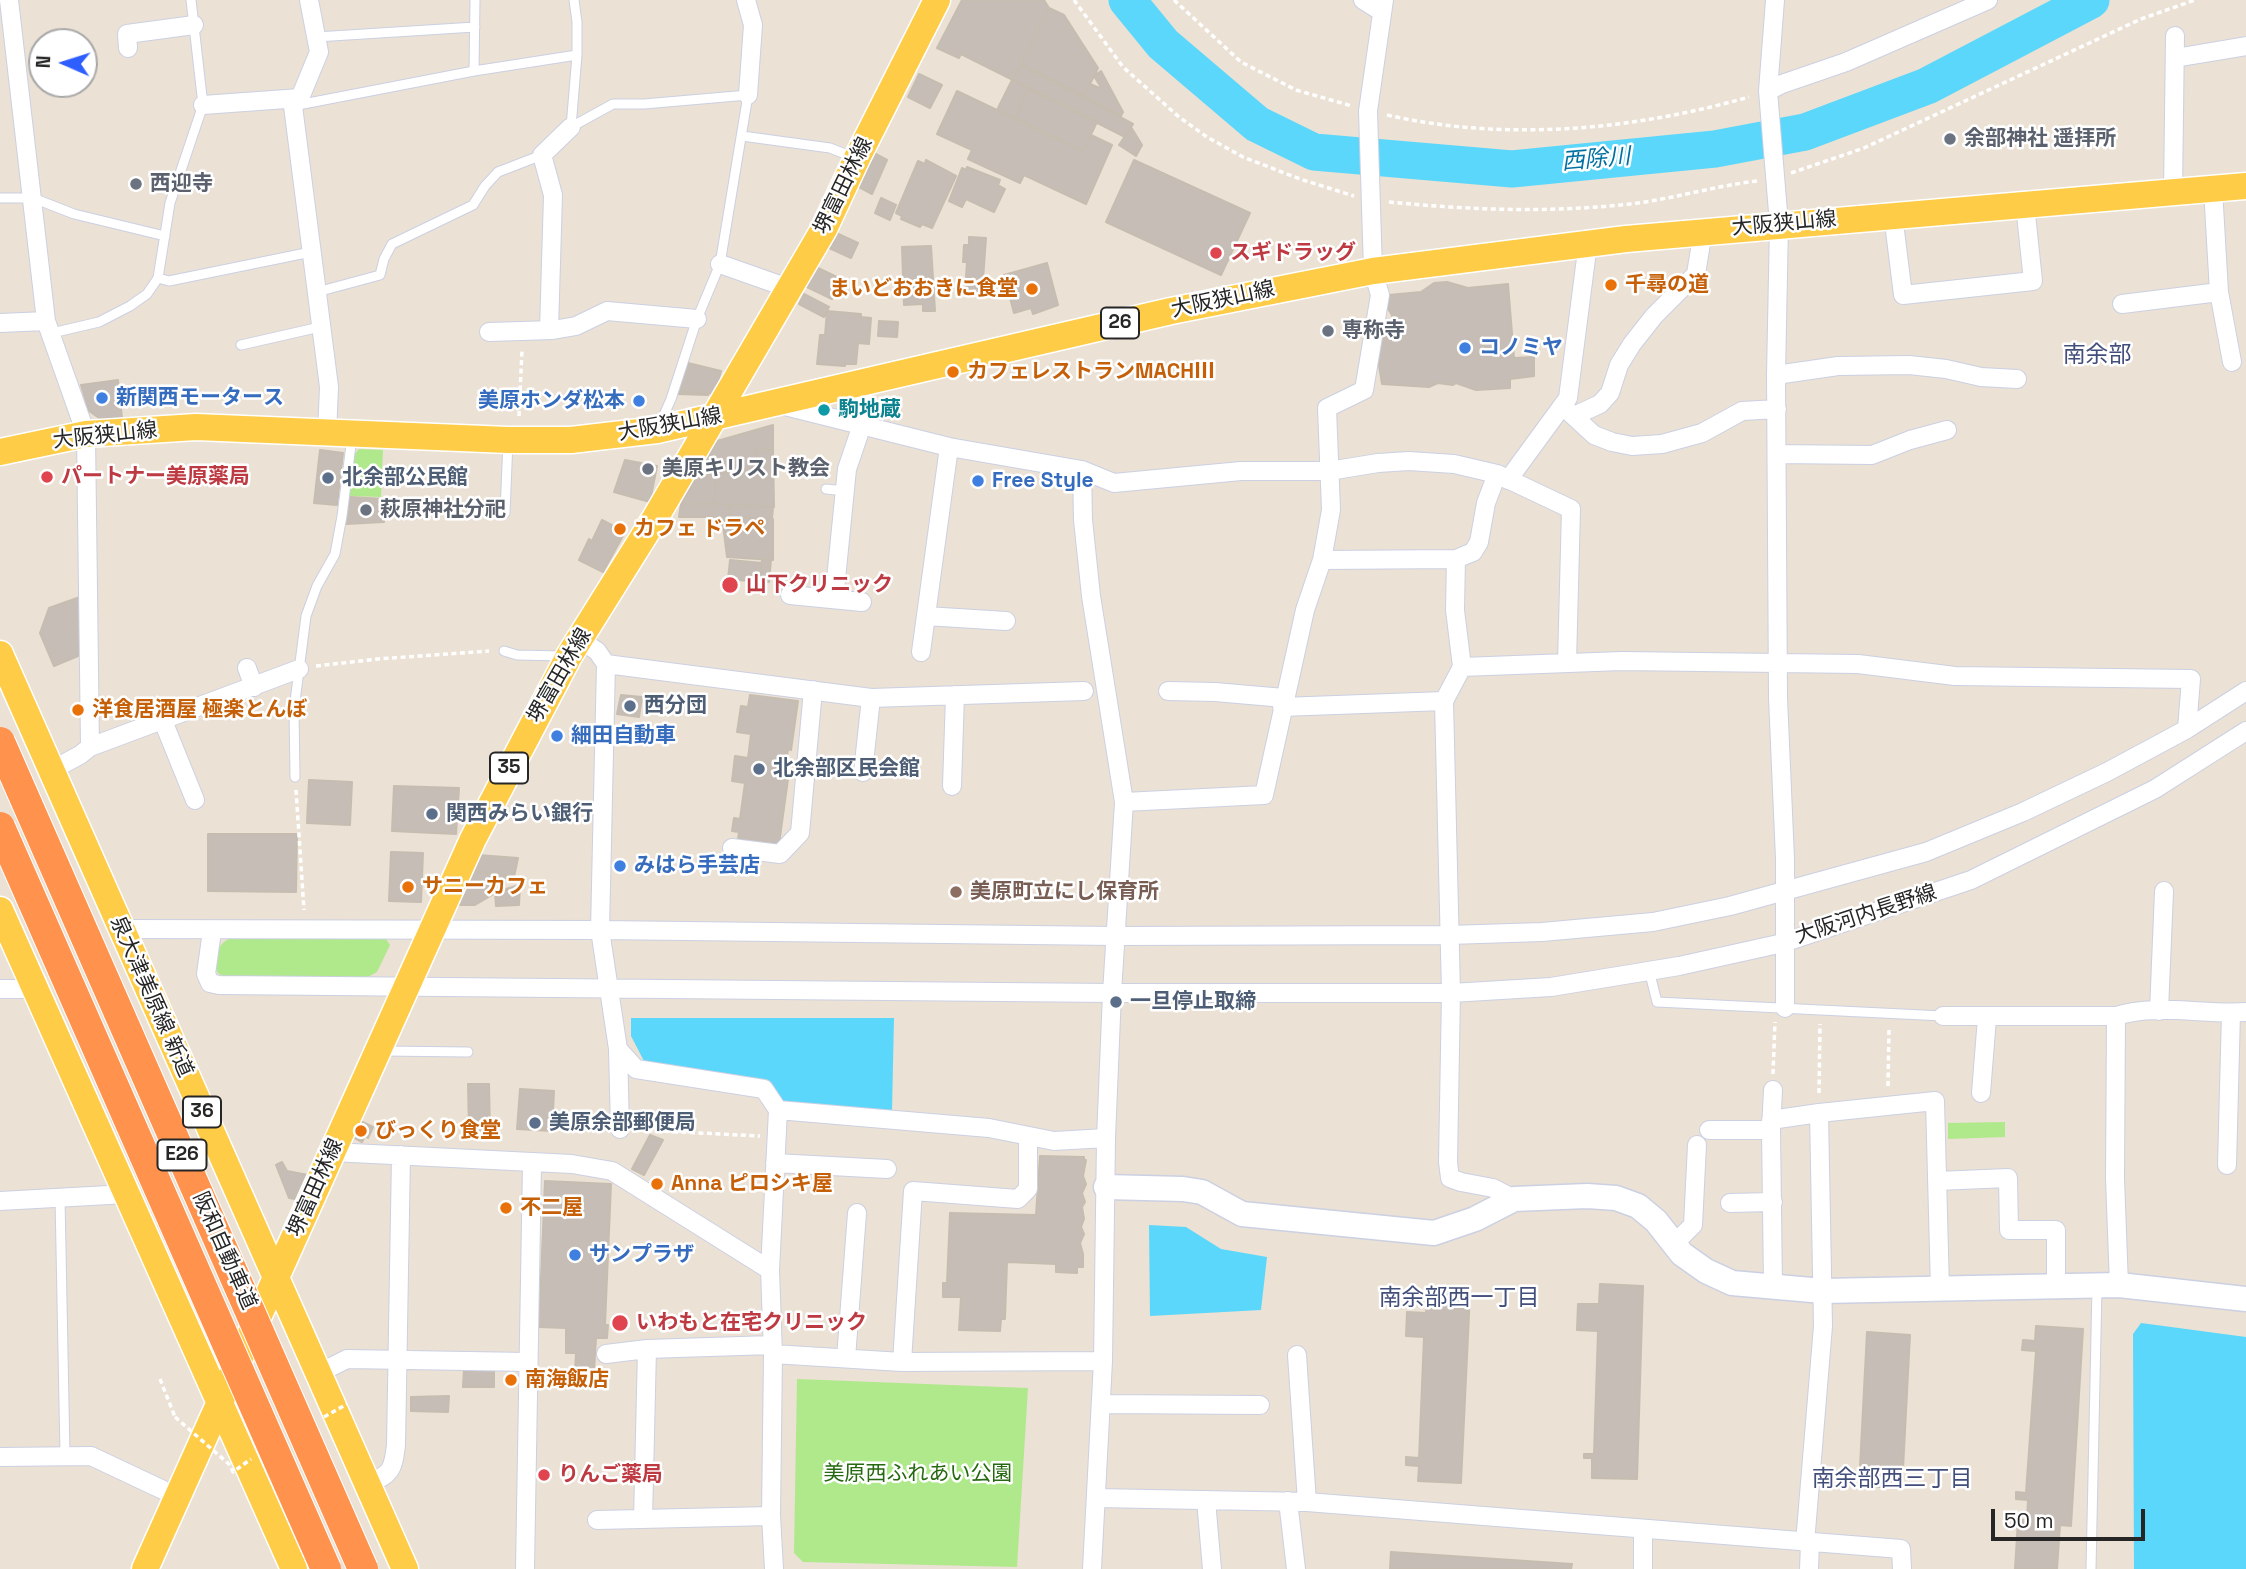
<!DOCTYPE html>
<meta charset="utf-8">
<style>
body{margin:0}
#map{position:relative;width:2246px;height:1569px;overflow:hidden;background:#ebe1d5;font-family:"Space Grotesk",sans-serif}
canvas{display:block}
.north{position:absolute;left:28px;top:28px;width:70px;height:70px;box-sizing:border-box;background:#fff;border:2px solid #a8a8a8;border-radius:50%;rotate:273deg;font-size:19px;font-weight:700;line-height:28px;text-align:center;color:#262626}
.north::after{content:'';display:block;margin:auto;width:24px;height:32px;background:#2f5eff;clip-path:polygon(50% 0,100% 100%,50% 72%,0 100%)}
.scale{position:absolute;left:1991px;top:1509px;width:154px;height:32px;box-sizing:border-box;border:4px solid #262626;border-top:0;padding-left:9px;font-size:21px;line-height:24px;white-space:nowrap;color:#262626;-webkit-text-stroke:5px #fff;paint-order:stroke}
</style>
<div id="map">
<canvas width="2246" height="1569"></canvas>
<div class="north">N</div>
<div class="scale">50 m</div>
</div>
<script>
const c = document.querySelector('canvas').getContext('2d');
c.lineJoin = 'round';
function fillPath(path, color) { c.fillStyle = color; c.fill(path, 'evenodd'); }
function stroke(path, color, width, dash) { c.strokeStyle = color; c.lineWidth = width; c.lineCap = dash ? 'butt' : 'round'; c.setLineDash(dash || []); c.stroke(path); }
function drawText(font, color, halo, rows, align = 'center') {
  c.font = font + ' "Space Grotesk","Noto Sans JP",sans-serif'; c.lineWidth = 5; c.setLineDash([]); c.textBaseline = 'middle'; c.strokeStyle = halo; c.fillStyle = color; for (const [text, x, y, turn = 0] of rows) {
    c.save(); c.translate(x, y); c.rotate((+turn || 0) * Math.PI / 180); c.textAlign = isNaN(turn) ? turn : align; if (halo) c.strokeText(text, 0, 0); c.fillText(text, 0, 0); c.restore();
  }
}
fillPath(new Path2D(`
 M359,449l24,1 -2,47 -32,-1 5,-41z
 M229,939h157l4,6 -13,27 -11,6 -140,-1 -7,-3 -4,-6c2,-12 2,-24 14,-29z
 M2005,1122v15l-57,2v-16z
 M797,1379l231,9 -11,179 -214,-5 -9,-9z`), '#afe98b');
fillPath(new Path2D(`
 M631,1018h263l-2,93 -112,-10 -9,-19 -127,-21 -13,-25z
 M1149,1225l37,2 35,22 46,8 -6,53 -111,6z
 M2141,1323l105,14v232h-112l-1,-235z`), '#5bd7fb');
stroke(new Path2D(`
 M1127,0l36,44 94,80 57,28 198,17 203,-20 90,-17 122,-46 164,-86`), '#5bd7fb', 37);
const building = new Path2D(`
 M962,0h82l5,8 -36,72 -52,-26 -2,4 -22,-10z
 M1049,8l15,7 34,53 -14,28 -63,-32z
 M1021,64l112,60 -8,13 -112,-57z
 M1101,71l22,41 -2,4 -37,-20 6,-12 12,5 -8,-13z
 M919,74l23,11 -12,23 -22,-11z
 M1012,80l17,9 -14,29 -18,-8z
 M1029,89l68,33 -14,29 -68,-33z
 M957,91l126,60 8,-16 21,10 -26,59 -62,-29 -4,8 -52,-24 4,-9 -35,-16z
 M1131,127l11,18 -6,11 -17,-11z
 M874,153l13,7 -15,34 -15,-8z
 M926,160l30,16 -24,52 -10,-4 -2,3 -19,-8 1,-3 -6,-3 22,-52 7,3z
 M1134,160l116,53 -29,62 -115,-53z
 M967,167l33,13 -2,5 7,4 -11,23 -28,-13 -4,8 -13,-6 13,-33 4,2z
 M881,198l15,7 -6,15 -15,-7z
 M834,232l24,11 -7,15 -24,-11z
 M969,237l17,1 -4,55 -17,-1 2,-30h-4l1,-17h5z
 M931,246l4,65h-12v-7l-19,1 -2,-58z
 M1047,263l11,42 -25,9 -2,-6 -17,5 -10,-38z
 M816,267l25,12 -9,20 -25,-12z
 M1447,282l21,6 40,-4 6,74 20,-1v19l-24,3v9l-34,2 -20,-7 -3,2 -15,-2 -9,4 -47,-3 -4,-25 7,-33 7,1v-12l-4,-6 1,-14 32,-3 13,-9z
 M804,294l25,13 -5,10 -25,-13z
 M827,311l34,3v3l10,1 -2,26 -11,-1 -2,21h-11v2l-28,-2 3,-29h5z
 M879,321l19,1 -1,15 -19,-1z
 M688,363l33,8 -6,23 -35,-3z
 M682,377l-2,14 28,4 -31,-1z
 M118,380l4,38 -20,2 -13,-9 -8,-26z
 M773,425v25l-17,-1 -1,20h-4v6l-51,-4 17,-30z
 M756,449l17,1 1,57 -60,-3 2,-32 35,3v-6h4z
 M320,450l23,3 -6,52 -23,-2z
 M625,460l32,6 -7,36 -36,-10z
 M700,471l16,1 -2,31 -33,1z
 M350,497l34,2v23l-38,2z
 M714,503l16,2 -1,12h-50l2,-13z
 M731,505l42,2 -1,12 -42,-2z
 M722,517l51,2v41l-46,-3z
 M602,520l23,12 -22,40 -24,-12 10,-21 3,2z
 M762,559l9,1 -2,22h-9z
 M730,560l32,3 -2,19 -32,-3z
 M80,597l-2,59 -24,10 -14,-33 9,-25z
 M621,695l21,2 -3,20 -22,-3z
 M750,695l48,6 -7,49 -3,-1 -4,30h4l-9,65 -41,-5 1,-7 -7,-1 2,-13 6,1 5,-36 -13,-2 3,-25 13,2 3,-24 -14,-2 4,-26 7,1z
 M309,780l43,2 -2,43 -43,-2z
 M394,786l65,2 -3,46 -64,-3z
 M208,834h89l-1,58 -88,-1z
 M391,852l32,1 -2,49 -32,-1z
 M478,855l40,3 -4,19 -42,-7z
 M471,870l35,6 -2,12 -29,17h-20z
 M520,885l-1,20 -23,1 -1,-14z
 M468,1084h21l1,47 -21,1z
 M520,1089l34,2 -2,40 -35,-2z
 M358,1120l15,7 -5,11 -3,-2 -3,6 -11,-6z
 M650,1135l13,5 -19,35 -12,-6z
 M1040,1156l44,1v3h2l-3,16 3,8 -4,9 3,9 -3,5 2,12 -3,8 3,7 -4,9 3,11v13h-6v6l-21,-1v-8l-49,-2 -2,57h-4l-1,12 -41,-1 2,-33h-18v-14h4l3,-70 86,2z
 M282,1162l5,9 21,4 -13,24 -6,-1 -13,-33z
 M545,1181l66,3 -6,141h3l-1,13h-11l-2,34 -19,-1 1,-18h-10v-25l-27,-1z
 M1600,1284l43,2 -6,193 -45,-1v-20h-8v-4h10l4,-123 -21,-1 1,-26h21z
 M1427,1291l43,2 -9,190 -43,-2 1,-15 -13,-1v-8l13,1 5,-121 -18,-1 1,-24 19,1z
 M2036,1326l47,3 -12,197 -11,-1 -3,44h-42l3,-49h9l1,-20 -12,-1v-7l10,1 10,-142 -14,-1 1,-10 12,1z
 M1867,1332l43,3 -8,153 -43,-2z
 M464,1369h30v18h-31z
 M449,1396l-1,16 -37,-1v-14z
 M1391,1552l181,12 -1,5h-181z`);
fillPath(building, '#c6beb6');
stroke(building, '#c6bdb0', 2);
const lane = new Path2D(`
 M574,0l3,22v33
 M316,37l159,-10
 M474,71l1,-71
 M298,105l176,-34 103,-16 -6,72 42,-23h31l104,-9 -28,169 -23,55 -26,80 -11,25
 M742,136l88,12 23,9
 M0,198h33l41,16 91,22
 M158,278l11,3 142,-29
 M317,292l63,-17 4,-16 8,-15 81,-39 12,-19 13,-14 44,-17
 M52,333l47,-11 31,-16 17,-12 11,-16 12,-75 33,-98 -12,-105
 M241,345l79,-18
 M826,489l19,2
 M505,513l3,-72
 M504,651l13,4 47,1
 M295,777l-1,-68 12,-93 11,-30 18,-32 7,-38 10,-79
 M1649,970l8,32 286,14
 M383,1051l85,1
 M60,1198l5,257
 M2091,1569l6,-282`);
const street = new Path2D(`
 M9,0l37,321 40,113 4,313 -10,8 -28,15
 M309,0l10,52 -19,46 -7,8 36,281 -2,47
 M746,0l7,25 -5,70
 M1363,0l19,12
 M1775,0l-7,91 11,133 -3,151 2,323 7,161v149
 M128,48l-1,-14 67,-9
 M2175,58l71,-12
 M1768,91l14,-7 64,-22 142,-62
 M203,105l97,-7
 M2213,189l6,103 13,70
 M2173,192l2,-156
 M1893,215l10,80 130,-14 -8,-76
 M720,264l71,25
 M2122,304l97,-12
 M0,323l46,-2
 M549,330l4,-135 -11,-40 29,-28
 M489,332l64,-2 23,-4 31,-15 90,8
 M1776,375l62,-9 71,-1 37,4 35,8 36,2
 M781,405l168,42 133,23
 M1568,411l26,24 18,7 20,4 30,-2 40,-11 40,-22 35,-2
 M1574,416l26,-12 10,-11 9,-28 13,-21 22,-28 42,-42 7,-43
 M1777,454l95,1 38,-15 37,-10
 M1508,480l60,-82 20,-155
 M1322,560l134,-1
 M790,595l72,7
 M834,599l13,-130 15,-44 2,-43
 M926,616l80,5
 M580,640l17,11 9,13 -6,266 18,119 18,20 128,20 14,21 -8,160 3,84 -2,162 3,53
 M921,652l28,-205
 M606,664l265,34 213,-7
 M1462,667l-7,-57 1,-51 17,-7 6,-10 7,-39 11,-29
 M247,668l7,19
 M1168,691l47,1 69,6
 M1282,707l162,-6
 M163,721l32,79
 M90,747l209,-78
 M863,772l8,-74
 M952,786l3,-91
 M1124,802l140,-7 41,-185 17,-50 9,-50 -4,-102 37,-18 16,-95 -7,-24 -5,-160 16,-111
 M732,848l48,6 20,-21 13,-143
 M121,929l479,1 515,6 334,-1 93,-3 111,-10 77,-16 196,-54 97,-40 84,-40 80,-43 59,-38
 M212,931l-6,43 4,9 9,2 893,8 12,-191 -33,-206 -8,-76 -1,-50 32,13 127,-12h88l49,-8 31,-2 45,3 43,10 74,35 -4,154
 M0,989h36
 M2159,1011l5,-120
 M1943,1016h173c40,-13 88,-1 130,-4
 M2116,1016l-1,163 4,106
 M618,1049l2,80
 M1773,1090l-2,40 2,156
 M1981,1093l6,-75
 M778,1110l211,18 65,13 52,-3
 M1771,1120l48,-7
 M1709,1130h62
 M332,1152l240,12 40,7 158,99
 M775,1163l112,6
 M2227,1165l4,-152
 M1937,1181l71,-3 1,52h47v56
 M1514,1199l-21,-11 -32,-6 -11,-4 -2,-16 3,-169 -7,-292 18,-34 160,-6 156,2 80,1 97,12 236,3 -4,50
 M0,1201l127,-7
 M1730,1203l43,-1
 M1674,1244l19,-19 4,-80
 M606,1354l41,-5 125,-4
 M773,1354l129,8 201,-1
 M1297,1355l10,147
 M846,1358l11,-145
 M902,1362l11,-171 105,8 10,-10v-52
 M319,1373l28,-14 181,3
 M1101,1404l159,1
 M0,1457l91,-1 87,41
 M368,1484c23,-10 25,-13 28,-39l5,-290
 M1097,1498l210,4 594,47 1,20
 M1206,1500l6,69
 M1288,1501l8,68
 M643,1519l4,-170
 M597,1520l174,-4
 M1643,1529v40
 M1805,1543l18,-217 -4,-213 116,-12 5,188
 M525,1569l7,-406
 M1092,1569l11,-208 3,-223 6,-145h339l100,-6 128,-21 104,-23 188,-63 184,-91 91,-58
 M1809,1569l1,-26`);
const secondary = new Path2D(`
 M1106,1187l77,2 19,3 40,22 192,19 41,-14 39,-20 73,-3 29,2 22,8 18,15 26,33 24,17 26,12 91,8 296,-6 127,14`);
const primary = new Path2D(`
 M0,452l86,-18 110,-7 312,13h63l86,-10 514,-119 202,-40 253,-32 620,-53
 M0,654l405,915
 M0,910l294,659
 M145,1569l328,-730 96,-183 85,-136 170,-291 33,-71 80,-158`);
stroke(lane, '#cbd0e2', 11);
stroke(street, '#cbd0e2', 20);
stroke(secondary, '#cbd0e2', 27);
stroke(primary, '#fff', 29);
stroke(new Path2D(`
 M1074,0l49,67 56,50 28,20 36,20 57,22 54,17
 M1174,0l67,62 55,28 56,16
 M1387,115c119,27 246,15 362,-18
 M1791,173l73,-25 277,-129 54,-19
 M1389,202c80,8 161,11 241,2 43,-5 84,-18 127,-23
 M519,416l3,-66
 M316,666l62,-7 111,-8
 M296,790l8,120
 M1773,1074l2,-52
 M1888,1086l1,-58
 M1819,1093l1,-69
 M639,1130l121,6
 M160,1379l15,38`), '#fff', 3.5, [5, 3.5]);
stroke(lane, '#fff', 9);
stroke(street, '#fff', 18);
stroke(secondary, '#fff', 24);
stroke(primary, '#ffcc47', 26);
const highwayBridge = new Path2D(`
 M0,742l363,827
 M0,827l326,742`);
stroke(highwayBridge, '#fff', 32, []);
stroke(new Path2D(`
 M175,1417l55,48 3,7 18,-13
 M324,1417l23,-13`), '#fff', 3.5, [5, 3.5]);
stroke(highwayBridge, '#ff924d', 30);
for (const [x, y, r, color] of [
 [1950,139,7,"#6b7280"],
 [136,184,7,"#6b7280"],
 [1216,253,7,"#e0444e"],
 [1611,285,7,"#e8710a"],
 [1032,289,7,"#e8710a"],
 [1328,331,7,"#6b7280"],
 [1465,348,7,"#3f7fe0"],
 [953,372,7,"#e8710a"],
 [102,398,7,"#3f7fe0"],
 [639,401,7,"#3f7fe0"],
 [824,410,7,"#0f9aa8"],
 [648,469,7,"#6b7280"],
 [47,477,7,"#e0444e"],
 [328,478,7,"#5c6f8a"],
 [978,481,7,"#3f7fe0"],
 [366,510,7,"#6b7280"],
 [620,529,7,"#e8710a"],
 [730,585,9,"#e0444e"],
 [630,706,7,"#5c6f8a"],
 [78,710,7,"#e8710a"],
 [557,736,7,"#3f7fe0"],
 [759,769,7,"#5c6f8a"],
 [432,814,7,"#5c6f8a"],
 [620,866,7,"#3f7fe0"],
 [408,887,7,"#e8710a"],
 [956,892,7,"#8d6e63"],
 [1116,1002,7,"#5c6f8a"],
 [535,1123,7,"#5c6f8a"],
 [361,1131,7,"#e8710a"],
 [657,1184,7,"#e8710a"],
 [506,1208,7,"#e8710a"],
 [575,1255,7,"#3f7fe0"],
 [620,1323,9,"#e0444e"],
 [511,1380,7,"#e8710a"],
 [544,1475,7,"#e0444e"]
]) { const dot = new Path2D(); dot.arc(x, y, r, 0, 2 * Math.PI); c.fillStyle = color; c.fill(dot); stroke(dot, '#fff', 2.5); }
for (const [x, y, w] of [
 [1120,323,38],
 [509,768,38],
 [202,1112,38],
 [182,1155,49]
]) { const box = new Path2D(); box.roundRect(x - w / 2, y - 15.5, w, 31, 5); c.fillStyle = '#fff'; c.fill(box); stroke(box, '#262626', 2); }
drawText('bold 19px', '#262626', null, [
 ["26",1120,323],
 ["35",509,768],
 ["36",202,1112],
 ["E26",182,1155]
]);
drawText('bold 21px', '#5b616d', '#fff', [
 ["余部神社 遥拝所",1964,139],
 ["西迎寺",150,184],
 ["専称寺",1342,331],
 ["美原キリスト教会",662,469],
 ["萩原神社分祀",380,510]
], 'left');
drawText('21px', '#262626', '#fff', [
 ["堺富田林線",844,186,-64],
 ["大阪狭山線",1784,224,-5],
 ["大阪狭山線",1223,300,-12],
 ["大阪狭山線",670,425,-10],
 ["大阪狭山線",105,436,-6],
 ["堺富田林線",560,676,-60],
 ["大阪河内長野線",1866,915,-18],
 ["泉大津美原線 新道",151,997,66],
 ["堺富田林線",316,1188,-66],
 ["阪和自動車道",224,1251,66]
]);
drawText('bold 21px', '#be3a42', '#fff', [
 ["スギドラッグ",1230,253],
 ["パートナー美原薬局",61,477],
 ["山下クリニック",746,585],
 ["いわもと在宅クリニック",636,1323],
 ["りんご薬局",558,1475]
], 'left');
drawText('bold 21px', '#c56008', '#fff', [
 ["千尋の道",1625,285],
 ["まいどおおきに食堂",1018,289,"right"],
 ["カフェレストランMACHⅢ",967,372],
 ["カフェ ドラペ",634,529],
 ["洋食居酒屋 極楽とんぼ",92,710],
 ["サニーカフェ",422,887],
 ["びっくり食堂",375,1131],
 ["Anna ピロシキ屋",671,1184],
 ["不二屋",520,1208],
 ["南海飯店",525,1380]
], 'left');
drawText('bold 21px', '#366cbe', '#fff', [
 ["コノミヤ",1479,348],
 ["新関西モータース",116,398],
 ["美原ホンダ松本",625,401,"right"],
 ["Free Style",992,481],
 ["細田自動車",571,736],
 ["みはら手芸店",634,866],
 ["サンプラザ",589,1255]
], 'left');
drawText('bold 21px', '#0d838f', '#fff', [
 ["駒地蔵",838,410]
], 'left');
drawText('bold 21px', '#4e5e75', '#fff', [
 ["北余部公民館",342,478],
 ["西分団",644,706],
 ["北余部区民会館",773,769],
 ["関西みらい銀行",446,814],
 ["一旦停止取締",1130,1002],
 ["美原余部郵便局",549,1123]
], 'left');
drawText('bold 21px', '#785e54', '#fff', [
 ["美原町立にし保育所",970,892]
], 'left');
drawText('21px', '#276911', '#fff', [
 ["美原西ふれあい公園",918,1474]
]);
drawText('italic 23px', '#0070a1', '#fff', [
 ["西除川",1596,160,-5]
]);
drawText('23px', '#434f7b', '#fff', [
 ["南余部",2097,356],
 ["南余部西一丁目",1459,1299],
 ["南余部西三丁目",1892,1480]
]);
</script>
